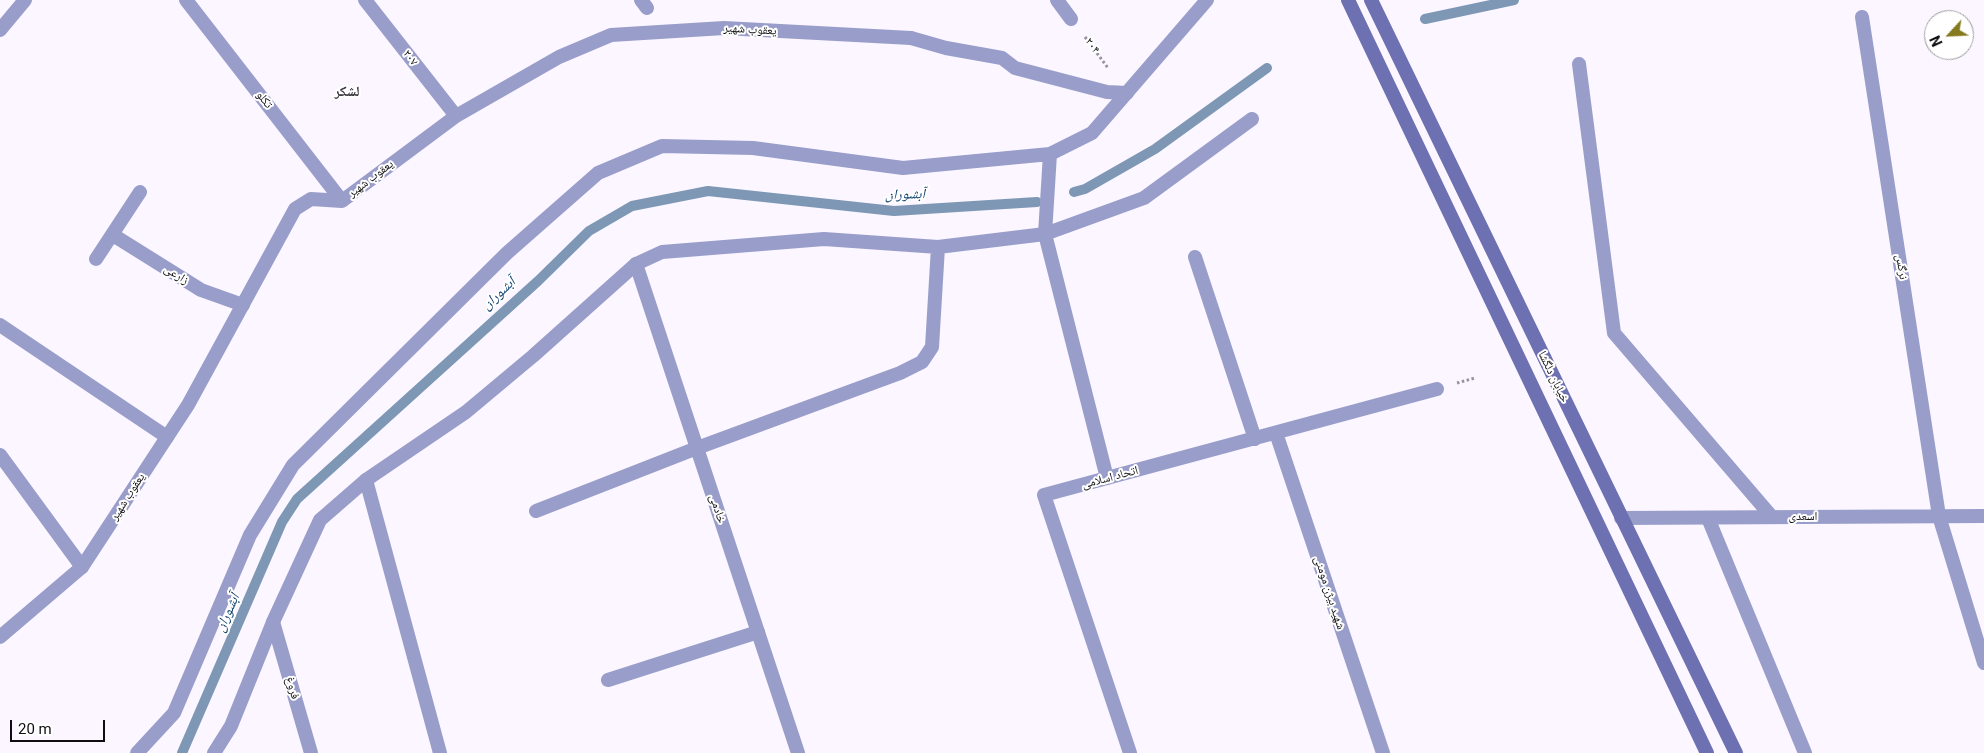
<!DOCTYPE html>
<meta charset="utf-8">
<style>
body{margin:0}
#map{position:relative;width:1984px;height:753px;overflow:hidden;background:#fbf6ff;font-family:Roboto,sans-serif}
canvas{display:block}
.north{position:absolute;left:1924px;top:10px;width:50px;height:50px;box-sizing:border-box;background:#fff;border:1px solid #9f9e9f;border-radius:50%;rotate:245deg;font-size:14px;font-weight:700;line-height:20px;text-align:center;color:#0f0d10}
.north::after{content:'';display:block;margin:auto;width:18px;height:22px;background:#867a1f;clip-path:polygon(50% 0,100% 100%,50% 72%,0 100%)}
.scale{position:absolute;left:10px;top:720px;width:95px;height:22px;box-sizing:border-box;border:2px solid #0f0d10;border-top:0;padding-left:6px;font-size:15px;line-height:18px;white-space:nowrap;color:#0f0d10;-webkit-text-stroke:4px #fff;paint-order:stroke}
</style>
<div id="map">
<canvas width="1984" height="753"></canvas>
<div class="north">N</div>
<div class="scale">20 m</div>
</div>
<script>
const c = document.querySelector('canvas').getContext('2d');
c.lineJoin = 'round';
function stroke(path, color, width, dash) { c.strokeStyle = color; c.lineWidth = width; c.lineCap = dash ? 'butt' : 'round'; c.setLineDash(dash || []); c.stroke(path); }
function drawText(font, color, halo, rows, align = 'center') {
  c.font = font + ' Roboto,"Noto Naskh Arabic",sans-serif'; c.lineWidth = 4; c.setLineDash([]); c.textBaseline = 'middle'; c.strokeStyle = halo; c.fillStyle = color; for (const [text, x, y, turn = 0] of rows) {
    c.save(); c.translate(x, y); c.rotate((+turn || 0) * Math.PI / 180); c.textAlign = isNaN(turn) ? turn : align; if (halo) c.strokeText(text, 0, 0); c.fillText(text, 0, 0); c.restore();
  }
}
stroke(new Path2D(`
 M1425,19l89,-19
 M1074,192l11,-3 70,-40 112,-81
 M182,753l100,-231 15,-23 241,-218 51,-50 43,-25 76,-15 186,20 143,-9`), '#7d97b4', 10);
stroke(new Path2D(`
 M1085,37l23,31
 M1457,383l18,-5`), '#97939a', 3, [2.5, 2.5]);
stroke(new Path2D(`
 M0,30l25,-30
 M911,38l35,10 56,10 13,10 92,24 20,1
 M1579,64l35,269 158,184
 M113,235l88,55 42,15
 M1195,257l60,182
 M96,259l44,-67
 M636,264l162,489
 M0,325l167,112
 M1276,433l107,320
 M0,455l82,112
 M366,480l74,273
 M1939,516l45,147
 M1708,518l97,235
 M273,622l38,131
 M1130,753l-86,-258 393,-106`), '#999dca', 14);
stroke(new Path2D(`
 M186,0l156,201
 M365,0l91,116
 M641,0l6,8
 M1057,0l14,19
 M1862,17l77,499
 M1050,154l-5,80 62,244
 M536,511l161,-63 203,-75 22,-11 10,-15 6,-100
 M1621,518l363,-2
 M0,637l82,-70 106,-162 107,-196 16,-10 31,2 114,-85 103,-59 52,-22 113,-7 187,10
 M608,680l150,-48
 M137,753l37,-40 76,-178 43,-70 214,-212 91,-80 64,-27 91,2 150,20 147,-14 42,-21 115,-133
 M214,753l17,-27 42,-104 47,-102 46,-40 100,-68 67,-56 103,-92 26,-12 162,-13 114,8 107,-13 99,-36 108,-79`), '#999dca', 14);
stroke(new Path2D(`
 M1348,0l359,753
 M1371,0l365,753`), '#6d70b1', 14);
drawText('12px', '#0f0d10', '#fff', [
 ["یعقوب شهیر",750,30,3],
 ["۲۰۴",1092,46,53],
 ["۲۰۷",410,58,52],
 ["تکلو",264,100,52],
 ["یعقوب شهیر",371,179,-37],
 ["نرگس",1901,267,81],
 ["زارعی",176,275,32],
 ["خیابان دلگشا",1553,377,64],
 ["اتحاد اسلامی",1110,478,-15],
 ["یعقوب شهیر",128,497,-57],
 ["خادمی",717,509,72],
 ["اسعدی",1803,517],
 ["شهید بیژن مومنی",1329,593,72],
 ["فروغ",292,688,74]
]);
drawText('bold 14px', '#3d3840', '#fff', [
 ["لشکر",347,92]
]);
drawText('italic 14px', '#0b3e6b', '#fff', [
 ["آبشوران",905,195,-1],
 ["آبشوران",499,294,-43],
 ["آبشوران",228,613,-66]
]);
</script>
